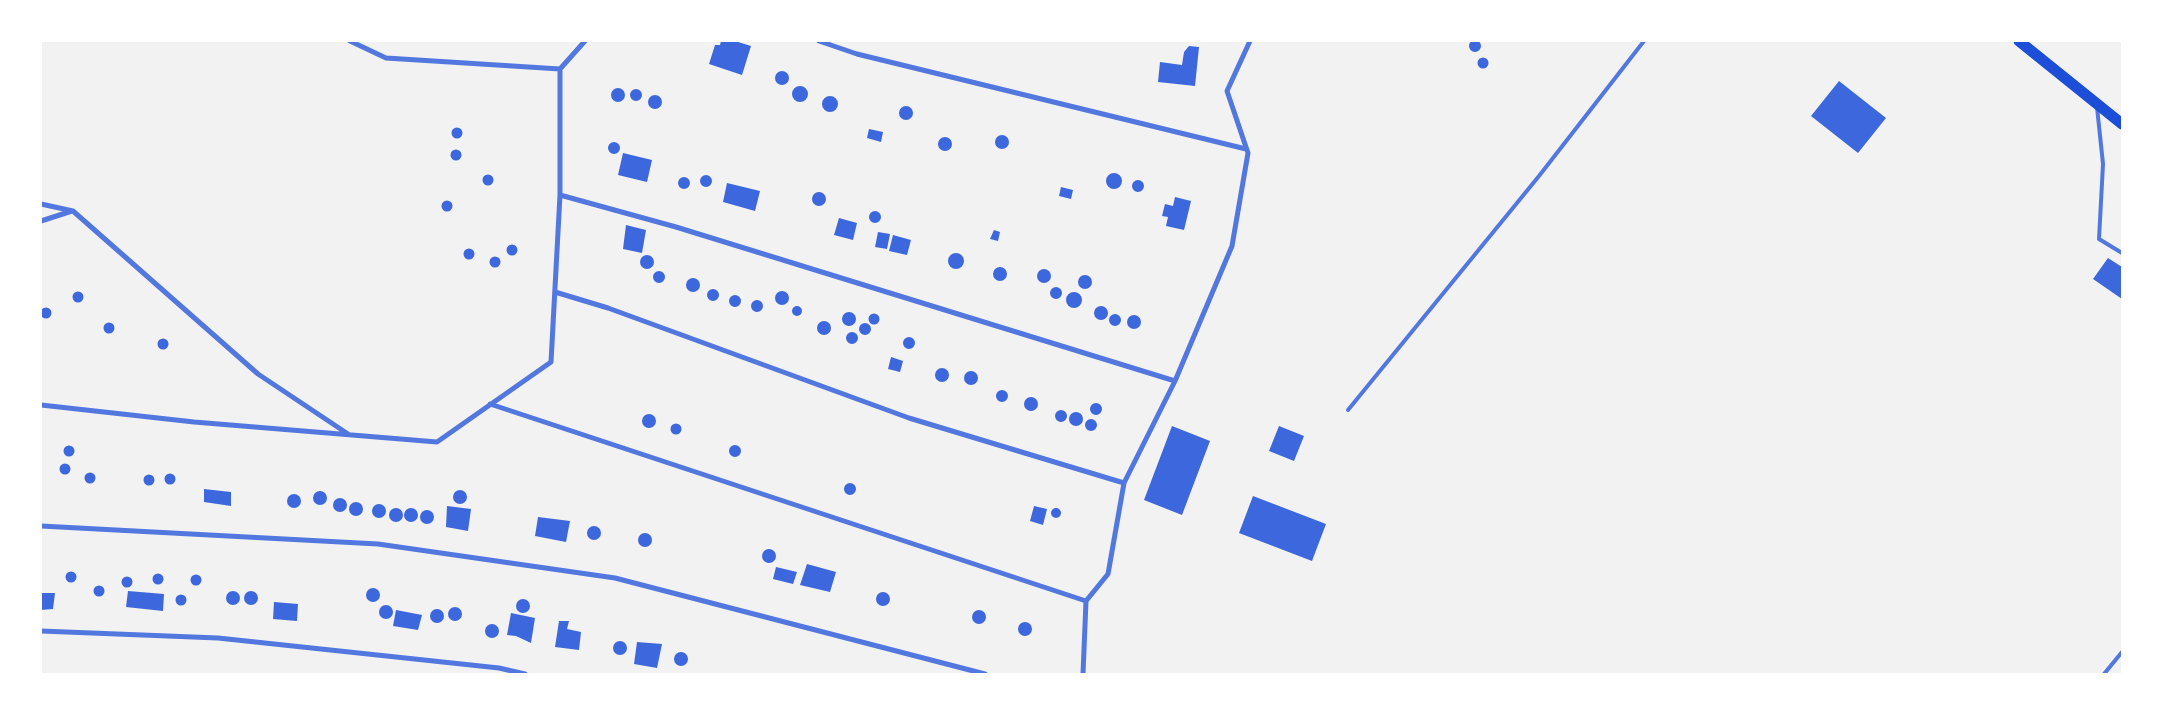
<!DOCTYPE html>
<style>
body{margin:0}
#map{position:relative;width:2163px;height:715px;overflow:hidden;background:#f2f2f2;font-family:"Work Sans",sans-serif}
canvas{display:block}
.frame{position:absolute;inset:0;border:42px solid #fff;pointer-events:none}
</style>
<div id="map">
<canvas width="2163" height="715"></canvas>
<div class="frame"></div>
</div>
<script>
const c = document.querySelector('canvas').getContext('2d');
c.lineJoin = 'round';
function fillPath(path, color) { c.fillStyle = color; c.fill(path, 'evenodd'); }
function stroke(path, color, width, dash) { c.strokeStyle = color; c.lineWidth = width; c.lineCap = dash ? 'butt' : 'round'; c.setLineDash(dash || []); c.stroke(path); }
fillPath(new Path2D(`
 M1469 46a6 6 0 1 1 12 0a6 6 0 1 1-12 0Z
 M721,41h14l16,5 -9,29 -33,-11 6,-19h5z
 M1189,46l10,1 -4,39 -37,-4 2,-20 22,3 2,-13z
 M1477.5 63a5.5 5.5 0 1 1 11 0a5.5 5.5 0 1 1-11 0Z
 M775 78a7 7 0 1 1 14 0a7 7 0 1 1-14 0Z
 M1839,81l47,37 -28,35 -47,-37z
 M792 94a8 8 0 1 1 16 0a8 8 0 1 1-16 0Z
 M611 95a7 7 0 1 1 14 0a7 7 0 1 1-14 0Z
 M630 95a6 6 0 1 1 12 0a6 6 0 1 1-12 0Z
 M648 102a7 7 0 1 1 14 0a7 7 0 1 1-14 0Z
 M822 104a8 8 0 1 1 16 0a8 8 0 1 1-16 0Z
 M899 113a7 7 0 1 1 14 0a7 7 0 1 1-14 0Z
 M451.5 133a5.5 5.5 0 1 1 11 0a5.5 5.5 0 1 1-11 0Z
 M869,129l14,3 -2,10 -14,-4z
 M995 142a7 7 0 1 1 14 0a7 7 0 1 1-14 0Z
 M938 144a7 7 0 1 1 14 0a7 7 0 1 1-14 0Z
 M608 148a6 6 0 1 1 12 0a6 6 0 1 1-12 0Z
 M450.5 155a5.5 5.5 0 1 1 11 0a5.5 5.5 0 1 1-11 0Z
 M623,153l29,7 -5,22 -29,-7z
 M1106 181a8 8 0 1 1 16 0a8 8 0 1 1-16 0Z
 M482.5 180a5.5 5.5 0 1 1 11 0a5.5 5.5 0 1 1-11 0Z
 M700 181a6 6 0 1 1 12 0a6 6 0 1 1-12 0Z
 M678 183a6 6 0 1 1 12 0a6 6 0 1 1-12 0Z
 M1132 186a6 6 0 1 1 12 0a6 6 0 1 1-12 0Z
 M727,183l33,8 -5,20 -32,-9z
 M1061,187l12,3 -2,9 -12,-3z
 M812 199a7 7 0 1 1 14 0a7 7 0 1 1-14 0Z
 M1175,197l16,4 -7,29 -18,-4 2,-9 -6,-1 3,-12 8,2z
 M441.5 206a5.5 5.5 0 1 1 11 0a5.5 5.5 0 1 1-11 0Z
 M869 217a6 6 0 1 1 12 0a6 6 0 1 1-12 0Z
 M839,218l18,5 -4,17 -19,-5z
 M626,225l20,5 -4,23 -19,-4z
 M994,230l6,2 -2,9 -8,-2z
 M878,232l12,2 -3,15 -12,-2z
 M893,235l18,5 -4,15 -18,-4z
 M506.5 250a5.5 5.5 0 1 1 11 0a5.5 5.5 0 1 1-11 0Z
 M463.5 254a5.5 5.5 0 1 1 11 0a5.5 5.5 0 1 1-11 0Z
 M948 261a8 8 0 1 1 16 0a8 8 0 1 1-16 0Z
 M640 262a7 7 0 1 1 14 0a7 7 0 1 1-14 0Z
 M489.5 262a5.5 5.5 0 1 1 11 0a5.5 5.5 0 1 1-11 0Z
 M2108,258l14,9v32l-29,-20z
 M993 274a7 7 0 1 1 14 0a7 7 0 1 1-14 0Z
 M1037 276a7 7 0 1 1 14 0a7 7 0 1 1-14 0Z
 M653 277a6 6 0 1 1 12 0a6 6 0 1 1-12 0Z
 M1078 282a7 7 0 1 1 14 0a7 7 0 1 1-14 0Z
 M686 285a7 7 0 1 1 14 0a7 7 0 1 1-14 0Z
 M1050 293a6 6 0 1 1 12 0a6 6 0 1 1-12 0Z
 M707 295a6 6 0 1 1 12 0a6 6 0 1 1-12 0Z
 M775 298a7 7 0 1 1 14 0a7 7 0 1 1-14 0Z
 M72.5 297a5.5 5.5 0 1 1 11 0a5.5 5.5 0 1 1-11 0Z
 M1066 300a8 8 0 1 1 16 0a8 8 0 1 1-16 0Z
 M729 301a6 6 0 1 1 12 0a6 6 0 1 1-12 0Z
 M751 306a6 6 0 1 1 12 0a6 6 0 1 1-12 0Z
 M792 311a5 5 0 1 1 10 0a5 5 0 1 1-10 0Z
 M1094 313a7 7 0 1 1 14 0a7 7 0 1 1-14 0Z
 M40.5 313a5.5 5.5 0 1 1 11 0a5.5 5.5 0 1 1-11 0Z
 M842 319a7 7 0 1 1 14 0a7 7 0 1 1-14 0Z
 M868.5 319a5.5 5.5 0 1 1 11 0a5.5 5.5 0 1 1-11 0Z
 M1109 320a6 6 0 1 1 12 0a6 6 0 1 1-12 0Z
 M1127 322a7 7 0 1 1 14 0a7 7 0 1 1-14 0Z
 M817 328a7 7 0 1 1 14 0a7 7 0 1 1-14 0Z
 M103.5 328a5.5 5.5 0 1 1 11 0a5.5 5.5 0 1 1-11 0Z
 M859 329a6 6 0 1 1 12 0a6 6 0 1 1-12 0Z
 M846 338a6 6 0 1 1 12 0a6 6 0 1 1-12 0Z
 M903 343a6 6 0 1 1 12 0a6 6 0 1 1-12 0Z
 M157.5 344a5.5 5.5 0 1 1 11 0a5.5 5.5 0 1 1-11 0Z
 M891,357l12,4 -3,11 -12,-3z
 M935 375a7 7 0 1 1 14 0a7 7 0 1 1-14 0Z
 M964 378a7 7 0 1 1 14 0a7 7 0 1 1-14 0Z
 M996 396a6 6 0 1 1 12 0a6 6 0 1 1-12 0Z
 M1024 404a7 7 0 1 1 14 0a7 7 0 1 1-14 0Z
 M1090 409a6 6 0 1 1 12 0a6 6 0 1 1-12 0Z
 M1055 416a6 6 0 1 1 12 0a6 6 0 1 1-12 0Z
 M1069 419a7 7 0 1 1 14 0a7 7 0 1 1-14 0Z
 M642 421a7 7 0 1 1 14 0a7 7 0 1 1-14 0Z
 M1085 425a6 6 0 1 1 12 0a6 6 0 1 1-12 0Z
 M670.5 429a5.5 5.5 0 1 1 11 0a5.5 5.5 0 1 1-11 0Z
 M1172,426l38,15 -28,74 -38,-15z
 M1279,426l25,10 -10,25 -25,-10z
 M729 451a6 6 0 1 1 12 0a6 6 0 1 1-12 0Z
 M63.5 451a5.5 5.5 0 1 1 11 0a5.5 5.5 0 1 1-11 0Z
 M59.5 469a5.5 5.5 0 1 1 11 0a5.5 5.5 0 1 1-11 0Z
 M84.5 478a5.5 5.5 0 1 1 11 0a5.5 5.5 0 1 1-11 0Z
 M164.5 479a5.5 5.5 0 1 1 11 0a5.5 5.5 0 1 1-11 0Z
 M143.5 480a5.5 5.5 0 1 1 11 0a5.5 5.5 0 1 1-11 0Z
 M844 489a6 6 0 1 1 12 0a6 6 0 1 1-12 0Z
 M204,489l27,3v14l-27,-4z
 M453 497a7 7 0 1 1 14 0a7 7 0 1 1-14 0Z
 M313 498a7 7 0 1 1 14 0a7 7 0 1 1-14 0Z
 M287 501a7 7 0 1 1 14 0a7 7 0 1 1-14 0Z
 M1253,496l73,28 -14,37 -73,-28z
 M333 505a7 7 0 1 1 14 0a7 7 0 1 1-14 0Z
 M349 509a7 7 0 1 1 14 0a7 7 0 1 1-14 0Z
 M372 511a7 7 0 1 1 14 0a7 7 0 1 1-14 0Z
 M447,506l24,3 -3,22 -22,-4z
 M1034,506l13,3 -4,16 -13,-4z
 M1051 513a5 5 0 1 1 10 0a5 5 0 1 1-10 0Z
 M404 515a7 7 0 1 1 14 0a7 7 0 1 1-14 0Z
 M389 515a7 7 0 1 1 14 0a7 7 0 1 1-14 0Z
 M420 517a7 7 0 1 1 14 0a7 7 0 1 1-14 0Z
 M538,517l32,4 -4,21 -31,-6z
 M587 533a7 7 0 1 1 14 0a7 7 0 1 1-14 0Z
 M638 540a7 7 0 1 1 14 0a7 7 0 1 1-14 0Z
 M762 556a7 7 0 1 1 14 0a7 7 0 1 1-14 0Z
 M807,564l29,8 -6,20 -30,-7z
 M776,567l21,5 -4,12 -20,-5z
 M65.5 577a5.5 5.5 0 1 1 11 0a5.5 5.5 0 1 1-11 0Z
 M152.5 579a5.5 5.5 0 1 1 11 0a5.5 5.5 0 1 1-11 0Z
 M190.5 580a5.5 5.5 0 1 1 11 0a5.5 5.5 0 1 1-11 0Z
 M121.5 582a5.5 5.5 0 1 1 11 0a5.5 5.5 0 1 1-11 0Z
 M93.5 591a5.5 5.5 0 1 1 11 0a5.5 5.5 0 1 1-11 0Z
 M366 595a7 7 0 1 1 14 0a7 7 0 1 1-14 0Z
 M128,591l36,3 -1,17 -37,-4z
 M226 598a7 7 0 1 1 14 0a7 7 0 1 1-14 0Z
 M244 598a7 7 0 1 1 14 0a7 7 0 1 1-14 0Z
 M876 599a7 7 0 1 1 14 0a7 7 0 1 1-14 0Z
 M41,593h14l-2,16 -12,1z
 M175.5 600a5.5 5.5 0 1 1 11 0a5.5 5.5 0 1 1-11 0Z
 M516 606a7 7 0 1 1 14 0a7 7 0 1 1-14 0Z
 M274,602l24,2 -1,17 -24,-2z
 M379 612a7 7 0 1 1 14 0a7 7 0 1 1-14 0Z
 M448 614a7 7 0 1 1 14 0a7 7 0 1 1-14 0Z
 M430 616a7 7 0 1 1 14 0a7 7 0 1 1-14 0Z
 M396,610l26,5 -4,15 -25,-4z
 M972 617a7 7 0 1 1 14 0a7 7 0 1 1-14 0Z
 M511,613l24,5 -4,25 -15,-7 -9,-1z
 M559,621h10l-2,8 14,3 -2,18 -24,-3z
 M1018 629a7 7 0 1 1 14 0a7 7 0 1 1-14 0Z
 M485 631a7 7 0 1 1 14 0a7 7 0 1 1-14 0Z
 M613 648a7 7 0 1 1 14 0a7 7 0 1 1-14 0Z
 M637,642l25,2 -5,24 -23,-4z
 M674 659a7 7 0 1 1 14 0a7 7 0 1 1-14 0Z`), '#3d67dc');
stroke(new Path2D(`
 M2097,107l6,57 -4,75 23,14
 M1348,410l191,-234 105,-135
 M2104,674l18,-22`), '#5277de', 4);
stroke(new Path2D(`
 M350,41l36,17 174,11
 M819,41l38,13 389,95
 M560,195l116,32 499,154
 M41,204l32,7 185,163 90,60
 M41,221l31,-10
 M555,292l53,16 301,110 215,65
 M490,404l596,197
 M41,405l153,17 243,20 114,-80 9,-167v-126l25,-28
 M41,526l337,18 237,34 370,96
 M41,631l177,7 281,30 26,6
 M1083,674l3,-73 22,-27 16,-91 51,-102 57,-135 16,-93 -21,-62 23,-50`), '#5277de', 5);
stroke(new Path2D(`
 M2019,41l103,83`), '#1d4ed8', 11);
</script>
